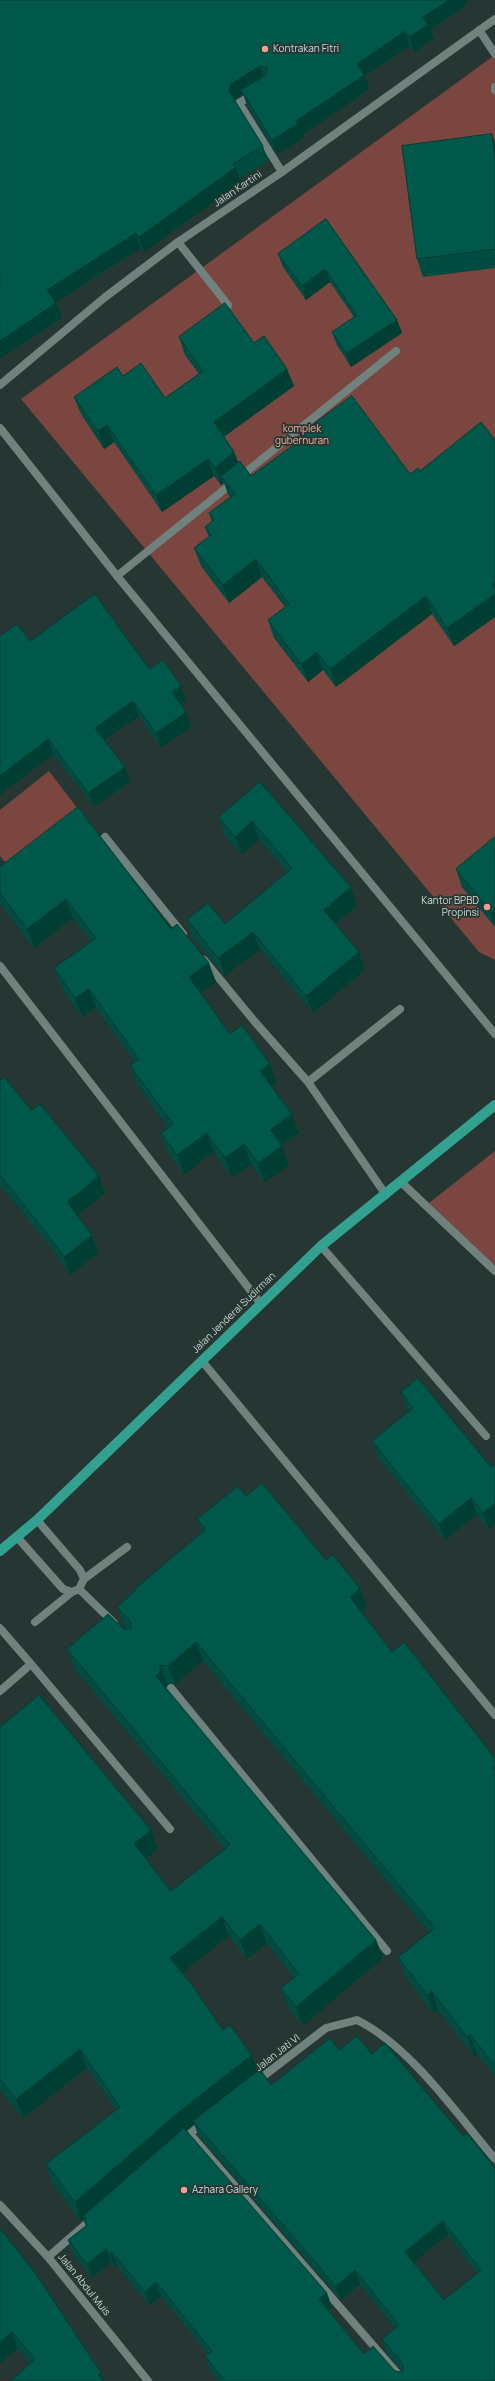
<!DOCTYPE html>
<style>
body{margin:0}
canvas{display:block;background:#263733}
</style>
<canvas width="495" height="2381"></canvas>
<script>
const c = document.querySelector('canvas').getContext('2d');
c.lineJoin = 'round';
function fillPath(path, color) { c.fillStyle = color; c.fill(path, 'evenodd'); }
function stroke(path, color, width, dash) { c.strokeStyle = color; c.lineWidth = width; c.lineCap = dash ? 'butt' : 'round'; c.setLineDash(dash || []); c.stroke(path); }
function drawText(font, color, halo, rows, align = 'center') {
  c.font = font + ' Manrope,sans-serif'; c.lineWidth = 3.5; c.setLineDash([]); c.textBaseline = 'middle'; c.strokeStyle = halo; c.fillStyle = color; for (const [text, x, y, turn = 0] of rows) {
    c.save(); c.translate(x, y); c.rotate((+turn || 0) * Math.PI / 180); c.textAlign = isNaN(turn) ? turn : align; if (halo) c.strokeText(text, 0, 0); c.fillText(text, 0, 0); c.restore();
  }
}
fillPath(new Path2D(`
 M495,55v905l-16,-8 -458,-553z
 M49,771l29,38 -71,55 -7,-8v-46z
 M495,1151v115l-66,-63z`), '#7b463f');
stroke(new Path2D(`
 M178,242l50,63
 M117,576l279,-225
 M105,837l78,97
 M204,960l51,62 53,60 78,113
 M308,1082l92,-73
 M401,1182l94,89
 M17,1537l46,52 9,3 7,-3 5,-10 -4,-9 -43,-50
 M84,1579l43,-32
 M79,1589l35,34
 M35,1622l37,-30
 M0,1628l31,36 -31,27
 M31,1664l139,165
 M171,1688l216,263`), '#70827d', 8);
stroke(new Path2D(`
 M254,94l-15,9 43,69`), '#70827d', 8);
stroke(new Path2D(`
 M479,30l16,24
 M495,87v3
 M0,385l104,-87 74,-56 104,-70 213,-153
 M0,428l117,148 378,458
 M0,966l261,338
 M321,1246l165,190
 M202,1361l293,354
 M257,2081l69,-53 31,-8c53,26 100,94 138,139
 M190,2134l214,247
 M181,2141l22,-18
 M48,2257l45,-39`), '#70827d', 8);
stroke(new Path2D(`
 M0,2205l48,52 100,124`), '#70827d', 8);
stroke(new Path2D(`
 M0,1551l37,-31 284,-274 174,-141`), '#32a190', 10);
fillPath(new Path2D(`
 M0,0h469l-5,3 1,4 -35,23 4,9 -20,13 -4,-6 -45,30 5,13 -68,46 1,3 -26,16 -30,-49 -4,-11 -7,4 -1,4 28,44 5,15 -28,17 1,4 -97,70 -3,-4 -85,54 6,16 -62,41z
 M495,143v125l-72,9 -6,-18z
 M326,219l71,101 5,13 -51,34 -14,-22 -5,-13 22,-15 -24,-35 -24,18 -23,-33 -5,-13z
 M179,337l75,6 40,43 -70,51 10,15 4,10 13,14 51,-37 -2,-5 110,40 10,-3 75,-31v177l-41,29 -22,-32 -96,73 -13,-17 -15,12 -34,-44 -6,-18 17,-13 -23,-30 -33,26 -28,-37 -7,-18 15,-11 -4,-10 7,-5 -3,-9 21,-16 -2,-3 -4,-11 -3,2 -7,-9 -52,36 -48,-70 -10,7 -23,-35 -7,-17 49,-21 42,22 34,-24 -14,-19z
 M30,641l119,28 32,17 5,15 -5,4 5,7 5,15 -30,21 -22,-32 -35,24 26,42 -36,25 -41,-53 -53,41z
 M260,782l97,123 -22,19 30,46 -52,43 -53,-64 -35,27 -32,-39 -6,-18 38,5 62,-52 -28,-33 -17,15 -17,-19 -6,-18z
 M495,837v90l-33,-40 -6,-18z
 M0,867l171,62 45,53 -15,11 29,41 47,49 -5,4 27,46 -17,13 7,19 -25,17 -13,-18 -19,14 -18,-26 -30,22 -16,-22 -7,-19 7,-6 -31,-43 -7,-19 5,-3 -39,-54 -14,10 -21,-31 -7,-19 37,-26 -18,-24 -39,30 -34,-44z
 M0,1081l31,29 68,66 6,17 -27,23 14,19 6,18 -28,22 -19,-28 -51,-62z
 M401,1392l90,75 -2,63 -12,-16 -32,26 -67,-83 -6,-16 37,-30 -2,-2z
 M246,1496l114,92 7,19 -6,5 31,40 103,106v318l-18,-23 -3,3 -36,-46 -4,4 -29,-38 -7,-19 31,-25 -226,-271 -28,23h-8v6l209,250 7,18 -80,68 -15,-19 -7,-19 13,-10 -27,-35 -20,16 -18,-23 -47,37 41,57 34,41 14,14 68,-35 33,4 91,82 32,245h-276l-9,-11 -5,-14 3,-2 -47,-58 -11,10 -33,-40 -2,1 -4,-5 -19,16 -19,-24 -5,-14 18,-14 -2,-5 1,-1 -1,-2 -3,3 -29,-38 -6,-19 70,-54 -29,-42 -64,50 -23,-29v-362l151,103 7,19 -12,10 25,32 54,-42 -151,-181 -7,-19 57,-20h3l-3,-3 -7,-19 18,-16v-2l67,-57 -5,-13zM194,2124l4,11 143,165 19,-16 35,44 -13,11 5,14 15,18v1l-7,-1 -31,-17 -36,-44 4,-3 -146,-177zM448,2235l29,38 -33,27 -30,-38z
 M0,2229l101,144 3,8h-93l20,-18 -13,-14 -18,14z`), '#004c40');
fillPath(new Path2D(`
 M449,0h20l-5,3 1,4 -35,23 4,9 -20,13 -5,-15 14,-20z
 M405,31l5,15 -45,30 5,13 -68,46 1,3 -26,16 -5,-14 85,-76z
 M260,66l5,14 -24,10 2,4 -7,4 -2,8 -5,-15 2,-7z
 M492,134l3,9v14z
 M236,167l5,15 -97,70 -5,-15z
 M136,233l5,15 -88,56 -6,-14z
 M325,269l5,13 -24,18 -4,-14z
 M56,303l6,15 -62,41v-18z
 M397,320l5,13 -51,34 -5,-14z
 M287,369l7,17 -74,53 -6,-17z
 M107,425l7,17 -10,7 -6,-18z
 M234,452l7,17 -20,7 3,7 -3,2 -6,-17z
 M208,459l6,17 -52,36 -6,-17z
 M256,559l6,18 -33,26 -6,-18z
 M495,581v11l-3,-8z
 M495,594v23l-41,29 -7,-18z
 M426,596l6,18 -96,73 -6,-18z
 M317,652l6,18 -15,12 -7,-18z
 M181,686l5,15 -9,6 -5,-15z
 M133,701l6,15 -39,27 -5,-15z
 M186,712l5,15 -30,21 -5,-15z
 M48,739l5,15 -53,41v-19z
 M125,767l5,15 -36,25 -6,-14z
 M252,821l7,18 -17,15 -7,-17z
 M351,887l6,18 -26,23 -7,-18z
 M66,899l7,19 -39,30 -7,-19z
 M495,909v15l-4,-11z
 M253,932l7,17 -35,27 -7,-18z
 M359,952l6,18 -52,43 -7,-17z
 M209,963l7,19 -20,14 -7,-19z
 M89,989l7,19 -14,10 -7,-20z
 M270,1064l7,19 -10,7 -7,-19z
 M292,1114l7,19 -22,16 -7,-19z
 M207,1133l7,19 -30,22 -7,-19z
 M244,1144l7,20 -19,14 -7,-20z
 M282,1146l7,19 -25,17 -6,-19z
 M99,1176l6,17 -32,26 -6,-17z
 M92,1235l6,18 -28,22 -6,-18z
 M471,1498l6,16 -32,26 -6,-16z
 M495,1504v21l-6,5 -6,-17z
 M360,1588l7,19 -11,9 -6,-19z
 M196,1642l7,19 -28,23 -7,-18z
 M160,1665l7,19v8l-11,-16z
 M495,1765v10l-3,-7z
 M151,1830l7,19 -17,14 -7,-19z
 M222,1917l7,19 -52,41 -7,-19z
 M260,1924l7,19 -20,16 -7,-19z
 M376,1940l7,18 -80,68 -7,-19z
 M432,1991l6,19 -4,4 -7,-19z
 M470,2034l7,19 -3,3 -7,-19z
 M80,2049l7,19 -64,50 -7,-19z
 M252,2055l6,19 -65,47 1,3 -109,94 -2,-2 1,2 -3,3 -6,-19 105,-91z
 M443,2221l5,14 -38,30 -5,-13z
 M106,2249l5,13 -19,16 -5,-14z
 M112,2252l5,14 -2,1 -5,-13z
 M355,2270l5,14 -19,16 -5,-14z
 M156,2282l5,14 -11,10 -5,-14z
 M327,2293l5,14 -8,6 -5,-14z
 M12,2332l6,17 -18,14v-21z
 M101,2373l3,8h-4l-2,-6z`), '#003e34');
const building = new Path2D(`
 M0,0h449l-26,17 5,8 -19,12 -4,-6 -48,33 7,11 -68,46 2,3 -26,16 -31,-50 25,-15 1,-8 -7,-1 -29,18 -2,7 34,55 -30,18 3,3 -97,70 -3,-4 -89,57 9,13 -56,38z
 M492,134l3,23v92l-78,10 -15,-113z
 M326,219l71,101 -51,33 -14,-21 25,-17 -32,-46 -23,17 -24,-32z
 M225,303l29,40 10,-7 23,33 -73,53 20,30 -19,16 -7,-9 -52,36 -49,-70 -9,6 -24,-34 43,-30 6,9 18,-13 24,35 38,-27 -24,-34z
 M352,396l58,78 8,-6 2,3 61,-49 14,18v141l-3,3 3,4v6l-48,34 -21,-32 -96,73 -13,-17 -16,12 -33,-44 21,-16 -33,-45 -33,26 -29,-37 17,-13 -6,-8 9,-7 -5,-7 26,-19 -14,-18 19,-15 11,15 52,-38 -3,-4z
 M95,594l54,75 14,-9 18,26 -9,6 14,20 -30,21 -23,-32 -38,27 30,39 -37,26 -40,-54 -48,37v-140l17,-12 13,17z
 M260,782l91,105 -27,23 35,42 -53,44 -53,-64 -35,26 -31,-39 21,-16 17,21 67,-56 -40,-47 -17,16 -16,-20z
 M78,807l93,122 6,-5 32,39 -20,14 41,57 12,-9 28,39 -10,7 32,43 -22,16 12,16 -24,17 -14,-19 -19,14 -18,-25 -30,22 -16,-22 12,-9 -43,-59 9,-6 -50,-70 -14,9 -21,-30 42,-30 -30,-39 -39,30 -27,-36v-26z
 M495,837v72l-4,4 -35,-44z
 M4,1077l27,33 9,-6 59,72 -32,26 25,33 -28,22 -20,-27 -44,-55v-94z
 M418,1378l73,89 4,-3v40l-12,9 -12,-15 -32,26 -67,-83 41,-33 -12,-16z
 M262,1483l64,77 7,-5 27,33 -10,9 42,55 12,-10 91,116v7l-3,3 3,3v295l-25,-32 -3,3 -35,-46 -5,4 -29,-38 37,-29 -239,-286 -28,24 -8,-1v8l-4,3 220,264 -80,67 -15,-19 18,-14 -39,-50 -20,16 -18,-23 -52,41 22,27 31,45 7,-5 22,30 -72,56 -105,91 -29,-38 74,-57 -40,-58 -64,50 -16,-20v-352l39,-32 112,135 -17,14 37,47 59,-46 -163,-196 41,-35 16,15h7v-7l-14,-15 19,-17 -1,-1 71,-60 -9,-10 41,-33 8,10z
 M357,2036l15,18 13,-11 78,93 4,-3 28,35v213h-270l-20,-25 7,-5 -56,-69 -11,10 -33,-40 -2,2 -4,-5 -19,15 -19,-24 19,-15 -3,-4 2,-2 -3,-3 101,-88 143,165 -8,6 45,55 9,-8 22,25 7,1 1,-8 -21,-25 17,-14 -44,-55 -19,16 -143,-165 67,-52 11,16 59,-47 9,12zM443,2221l38,49 -37,30 -39,-48z
 M0,2229l34,42 67,102 -3,2 5,6h-92l24,-22 -23,-27 -12,10z`);
fillPath(building, '#00584b');
stroke(building, '#003e34', 1);
for (const [x, y, r, color] of [
 [265,49,4,"#f59d8f"],
 [487,907,4,"#f59d8f"],
 [184,2190,4,"#f59d8f"]
]) { const dot = new Path2D(); dot.arc(x, y, r, 0, 2 * Math.PI); c.fillStyle = color; c.fill(dot); stroke(dot, '#263733', 1.5); }
drawText('10px', '#ced8d6', '#263733', [
 ["Kontrakan Fitri",273,49],
 ["Kantor BPBD",479,901,"right"],
 ["Propinsi",479,913,"right"],
 ["Azhara Gallery",192,2190]
], 'left');
drawText('10px', '#ced8d6', '#263733', [
 ["Jalan Kartini",238,189,-34],
 ["Jalan Jenderal Sudirman",234,1313,-44],
 ["Jalan Jati VI",278,2053,-38],
 ["Jalan Abdul Muis",84,2285,51]
]);
drawText('10px', '#feac9f', '#263733', [
 ["komplek",302,429],
 ["gubernuran",302,441]
]);
</script>
